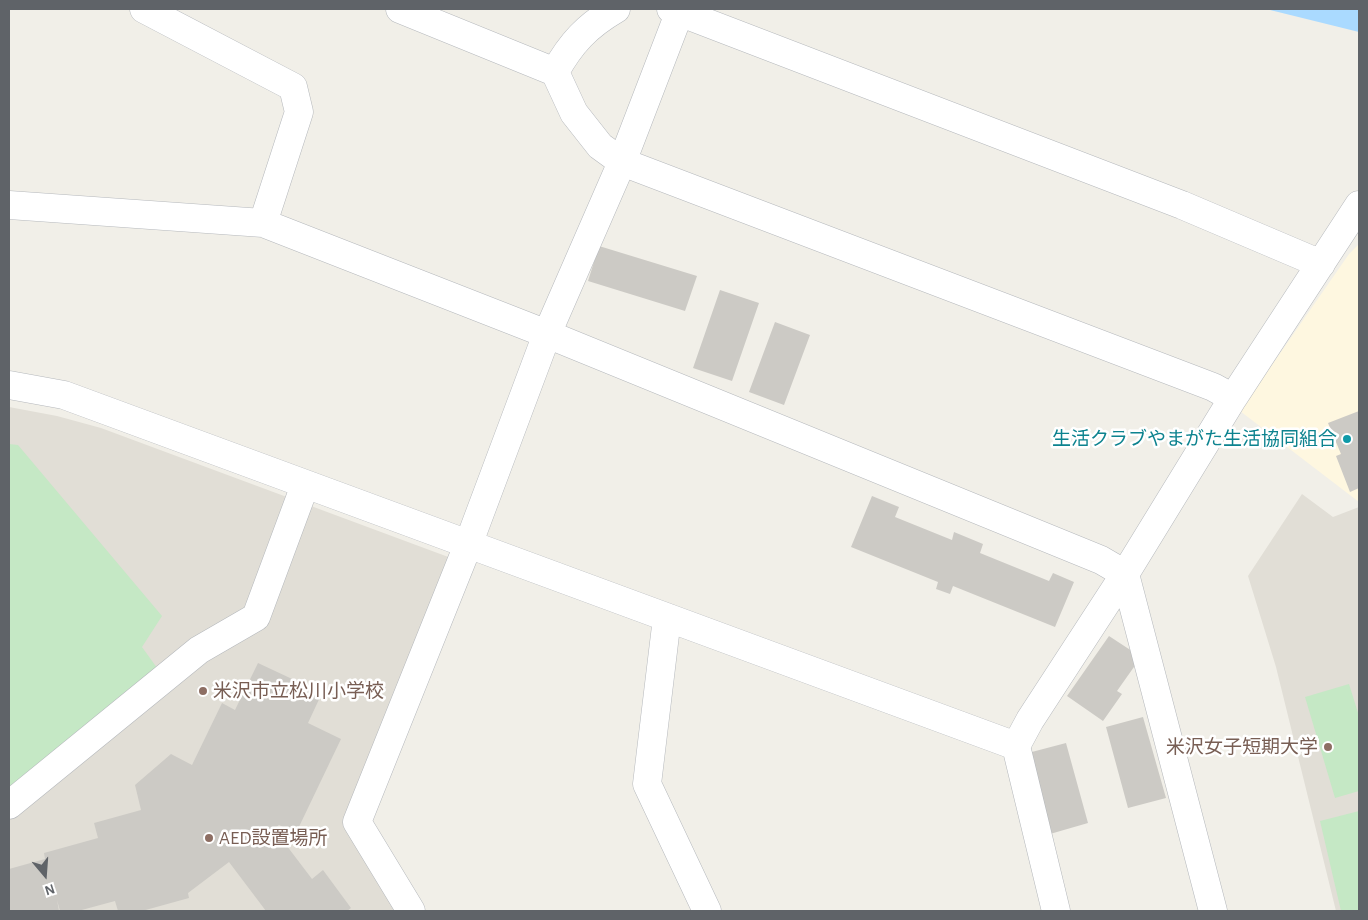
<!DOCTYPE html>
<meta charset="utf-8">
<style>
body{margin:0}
#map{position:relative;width:1368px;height:920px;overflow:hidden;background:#f1efe8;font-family:"Alegreya Sans",sans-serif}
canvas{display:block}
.frame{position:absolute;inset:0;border:10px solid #5f6368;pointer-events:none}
.north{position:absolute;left:20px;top:850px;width:50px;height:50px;-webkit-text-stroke:4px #fff;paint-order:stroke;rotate:162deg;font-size:14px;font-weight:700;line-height:20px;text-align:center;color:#5f6368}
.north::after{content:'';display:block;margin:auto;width:18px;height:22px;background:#5f6368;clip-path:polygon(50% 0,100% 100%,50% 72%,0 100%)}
</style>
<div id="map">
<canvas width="1368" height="920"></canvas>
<div class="frame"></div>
<div class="north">N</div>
</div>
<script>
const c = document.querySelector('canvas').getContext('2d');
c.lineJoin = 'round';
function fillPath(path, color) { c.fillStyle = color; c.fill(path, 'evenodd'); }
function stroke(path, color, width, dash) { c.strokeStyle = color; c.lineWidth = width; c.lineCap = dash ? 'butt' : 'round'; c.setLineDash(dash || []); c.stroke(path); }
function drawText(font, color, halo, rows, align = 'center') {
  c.font = font + ' "Alegreya Sans","Noto Sans JP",sans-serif'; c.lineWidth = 5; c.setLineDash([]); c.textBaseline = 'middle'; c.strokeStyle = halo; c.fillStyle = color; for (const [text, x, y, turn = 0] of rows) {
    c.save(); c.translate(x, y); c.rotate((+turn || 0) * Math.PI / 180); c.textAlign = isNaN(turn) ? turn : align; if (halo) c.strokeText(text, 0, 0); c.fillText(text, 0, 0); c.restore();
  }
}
fillPath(new Path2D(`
 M1359,244v258l-119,-91 109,-157z`), '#fef7e0');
fillPath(new Path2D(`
 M9,407l48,9 44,12 350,130 -107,265 54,88h-389z
 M1302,494l31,23 26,-10v404h-23l-60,-244 -28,-91z`), '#e1ded6');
fillPath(new Path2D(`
 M9,444l9,1 144,171 -20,31 18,25 -151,121z
 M1349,684l10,32v75l-24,7 -30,-101z
 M1359,811v100h-18l-21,-90z`), '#c5e8c5');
fillPath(new Path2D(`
 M1266,9h93v23z`), '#aadaff');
fillPath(new Path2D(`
 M599,246l98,30 -12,35 -97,-30z
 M720,290l39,13 -27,78 -39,-13z
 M775,322l35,13 -26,70 -35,-13z
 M1359,411v77l-9,4 -14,-36 5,-2 -13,-31z
 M872,496l27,11 -4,10 57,23 2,-8 29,12 -3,9 69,28 4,-8 21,9 -19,45 -102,-41 -3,8 -14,-5 2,-7 -87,-35z
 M1109,636l32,21 -24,34 5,3 -19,27 -36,-25z
 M258,663l64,30 -14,30 33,16 -45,94 -17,-8 -5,4 38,50 11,-9 28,38 -4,3h-81l-37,-49 -41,31 1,5 -47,13h-24l-3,-10 -37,10h-18l-3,-11 2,11h-50v-42l36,-10 -1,-6 54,-15 -4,-15 47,-13 -6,-25 36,-31 21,11 30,-62 13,7z
 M1143,717l23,81 -38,10 -22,-81z
 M1066,743l22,80 -38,11 -22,-81z`), '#cccac5');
const minor = new Path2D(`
 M144,9l149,78 6,25 -36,111
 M400,9l155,63 19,41 26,33 22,16 591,225 20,11
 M671,9l511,196 139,59
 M555,72c16,-29 32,-46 61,-63
 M9,205l254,18 284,111 554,226 24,14 88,337
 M9,385l55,10 952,351
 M667,618l-20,166 60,127
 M9,805l190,-155 57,-33 49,-132
 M411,911l-54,-89 111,-277 79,-211 75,-172 58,-151
 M1056,911l-40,-165 14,-26 95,-146 108,-176 126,-193`);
stroke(minor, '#b5b8bc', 29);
stroke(minor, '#fff', 28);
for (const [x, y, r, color] of [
 [1347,439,5,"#0f9aa8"],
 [203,691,5,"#8d6e63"],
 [1328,747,5,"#8d6e63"],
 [209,838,5,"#8d6e63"]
]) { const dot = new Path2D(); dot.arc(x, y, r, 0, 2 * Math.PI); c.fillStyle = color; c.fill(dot); stroke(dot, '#fff', 2); }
drawText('19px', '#0d838f', '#fff', [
 ["生活クラブやまがた生活協同組合",1337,439]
], 'right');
drawText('19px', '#785e54', '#fff', [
 ["米沢市立松川小学校",213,691],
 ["米沢女子短期大学",1318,747,"right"],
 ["AED設置場所",219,838]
], 'left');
</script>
